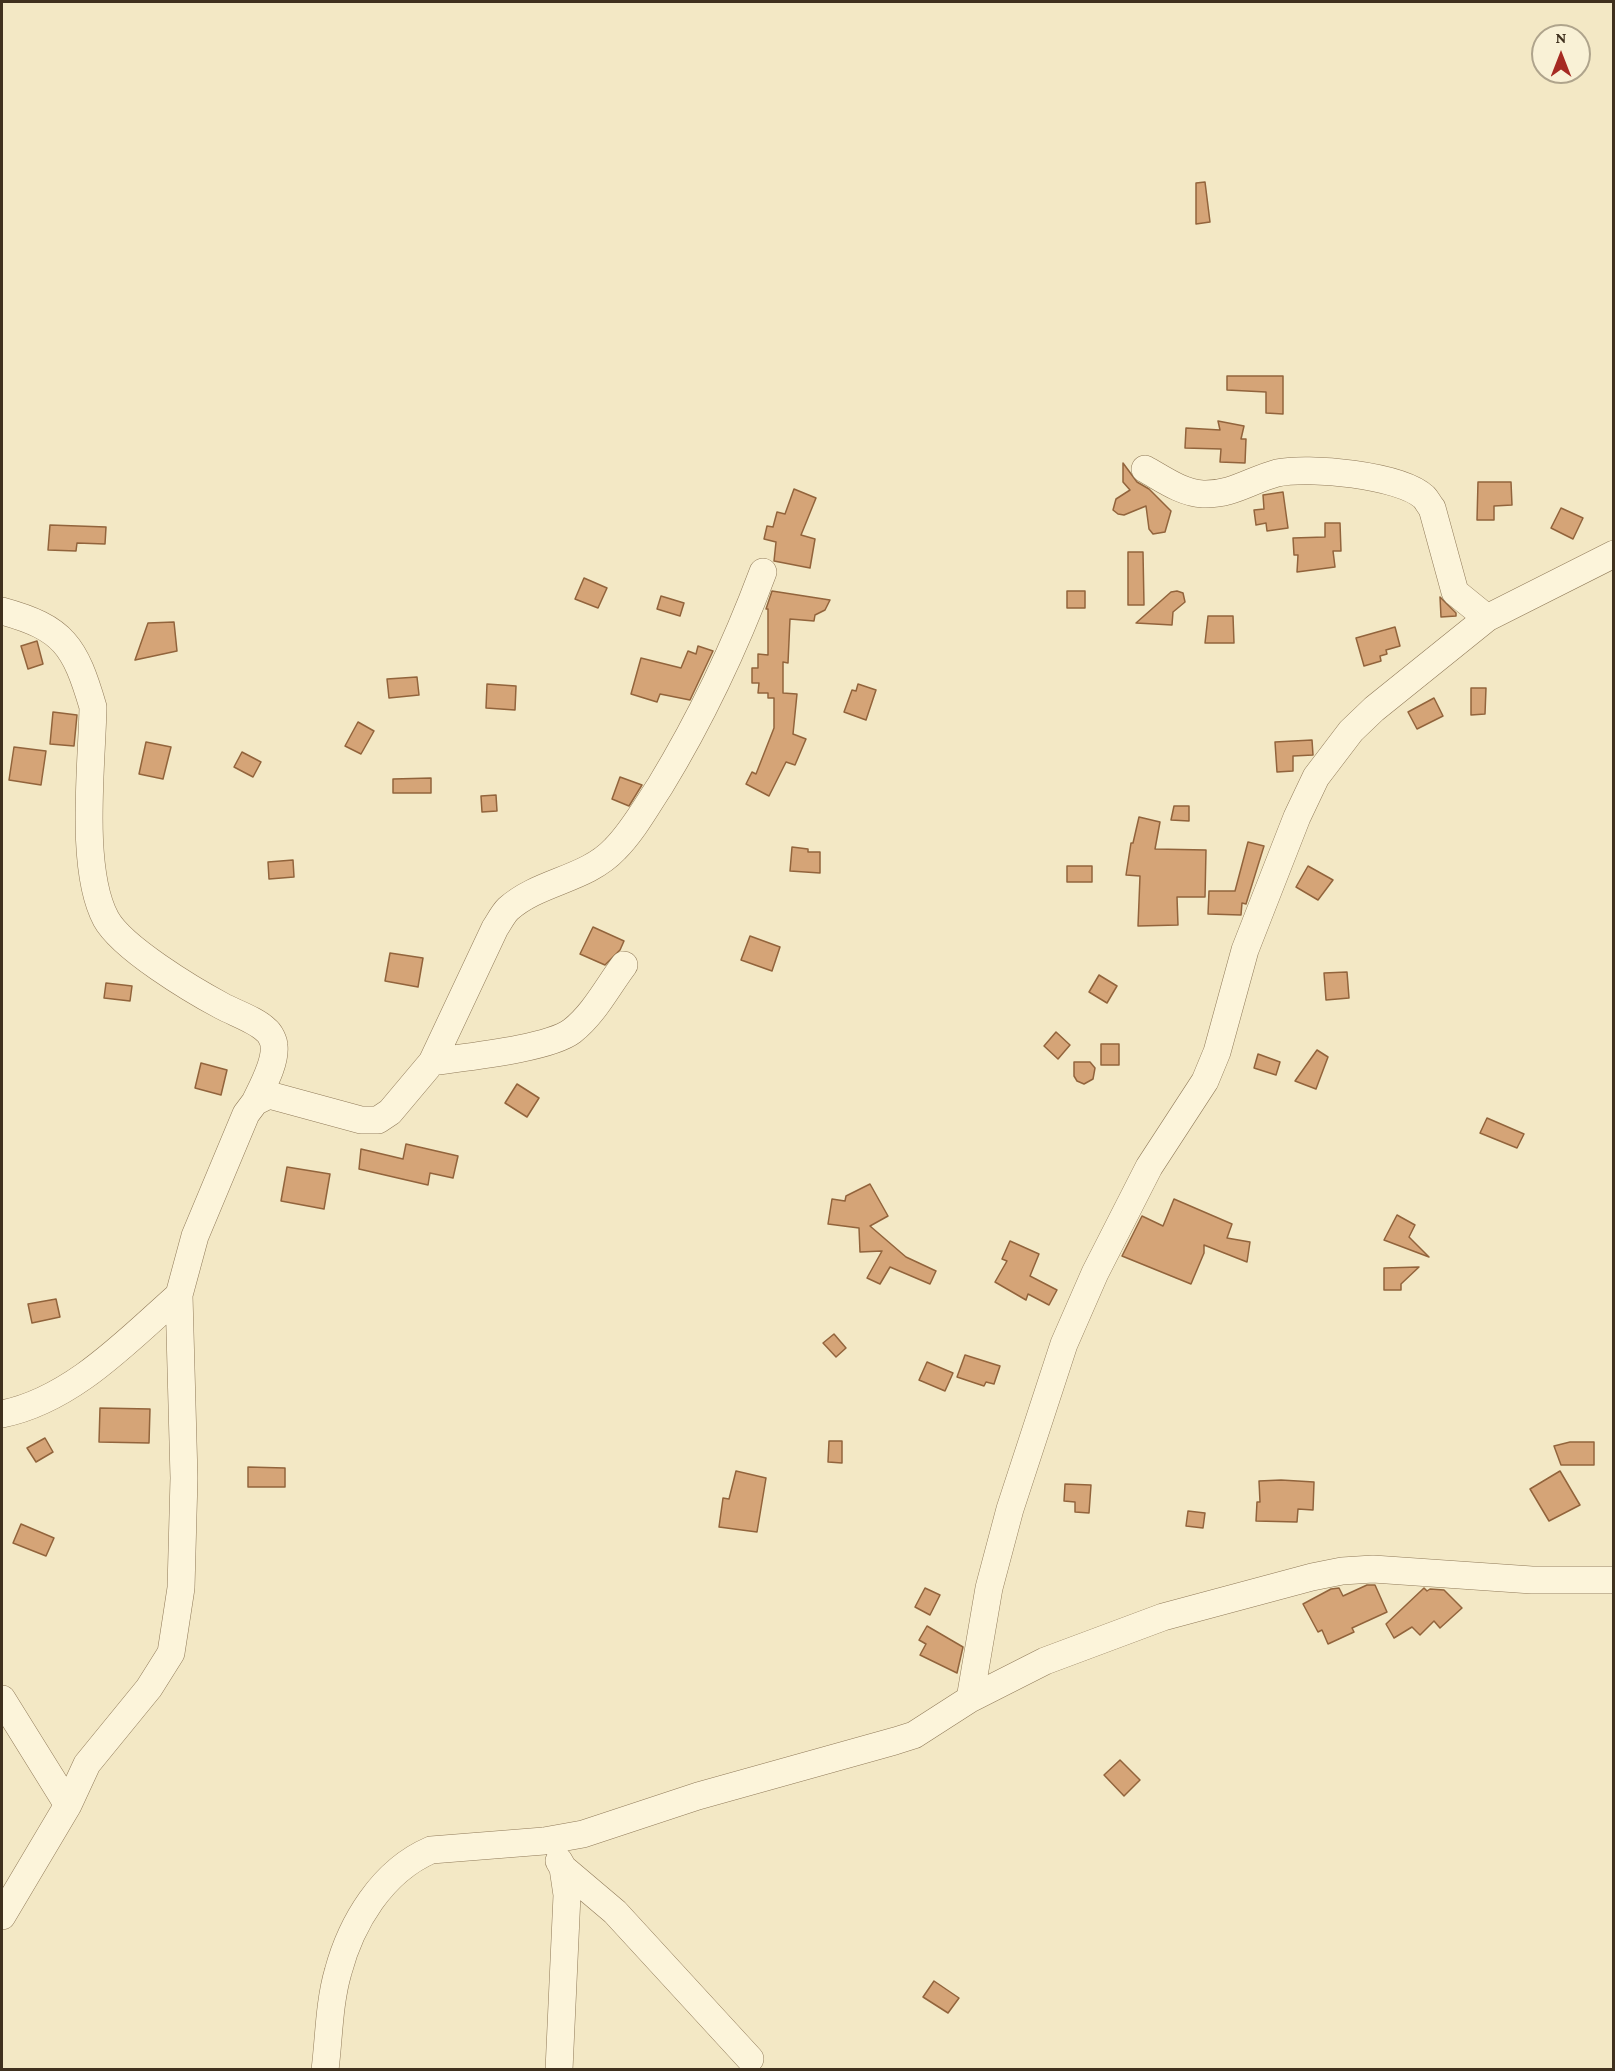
<!DOCTYPE html>
<style>
body{margin:0}
#map{position:relative;width:1615px;height:2071px;overflow:hidden;background:#f3e8c5;font-family:"Crimson Pro",serif}
canvas{display:block}
.frame{position:absolute;inset:0;border:3px solid #3f301e;pointer-events:none}
.north{position:absolute;left:1531px;top:24px;width:60px;height:60px;box-sizing:border-box;background:#f9f1d6;border:2px solid #afa48c;border-radius:50%;rotate:0deg;font-size:16px;font-weight:700;line-height:24px;text-align:center;color:#3f301e}
.north::after{content:'';display:block;margin:auto;width:21px;height:27px;background:#a62a22;clip-path:polygon(50% 0,100% 100%,50% 72%,0 100%)}
</style>
<div id="map">
<canvas width="1615" height="2071"></canvas>
<div class="frame"></div>
<div class="north">N</div>
</div>
<script>
const c = document.querySelector('canvas').getContext('2d');
c.lineJoin = 'round';
function fillPath(path, color) { c.fillStyle = color; c.fill(path, 'evenodd'); }
function stroke(path, color, width, dash) { c.strokeStyle = color; c.lineWidth = width; c.lineCap = dash ? 'butt' : 'round'; c.setLineDash(dash || []); c.stroke(path); }
const building = new Path2D(`
 M1205,182l5,40 -14,2v-41z
 M1227,376h56v38l-17,-1v-21l-39,-2z
 M1218,421l26,5 -3,13h5l-1,24 -25,-1 1,-13 -36,-1 1,-20 34,2z
 M1123,463l14,19 12,7 22,22 -6,21 -12,2 -4,-5 -3,-23 -22,9 -6,-1 -5,-4 3,-11 14,-9 -7,-8z
 M1478,482h33l1,23 -18,1v14h-17z
 M794,489l22,9 -15,37 14,4 -5,29 -36,-7 2,-19 -12,-3 3,-13 6,1 4,-15 8,2z
 M1283,492l5,36 -21,3 -1,-8 -10,2 -2,-15 10,-1 -1,-14z
 M1561,508l22,10 -10,21 -22,-11z
 M1325,523h15l1,28h-8l2,16 -38,5 1,-17h-4l-1,-17 32,-1z
 M50,525l56,2 -1,17 -28,-1 -1,8 -28,-1z
 M1128,552h15l1,53h-16z
 M584,578l23,10 -9,20 -23,-9z
 M772,591l58,9 -5,10 -10,5 -1,6 -24,-2 -2,44 -5,-1v31l14,1 -4,40 13,5 -11,26 -9,-3 -17,34 -23,-12 6,-12 4,2 18,-46v-30h-6v-5h-10l1,-10h-7v-15h6v-14l10,1v-46h-2z
 M1067,591h18v17h-18z
 M1177,591l6,2 2,9 -12,10 -1,13 -36,-2 35,-31z
 M661,596l23,7 -4,13 -23,-7z
 M1440,597l16,16v3l-15,1z
 M1208,616h25l1,27h-29z
 M174,622l3,29 -42,9 13,-37z
 M1395,627l5,19 -14,4 1,4 -7,2 1,5 -17,5 -8,-28z
 M37,641l6,23 -15,5 -7,-23z
 M698,646l15,5 -23,49 -30,-6 -3,8 -26,-8 10,-36 40,10 7,-17 8,3z
 M417,677l2,18 -30,3 -2,-19z
 M487,684l29,2 -1,24 -29,-2z
 M858,684l18,6 -10,30 -22,-8 8,-22 4,1z
 M1471,688h15l-1,26 -14,1z
 M1434,698l9,18 -26,13 -9,-17z
 M53,712l24,3 -3,31 -24,-2z
 M358,722l16,9 -13,23 -16,-8z
 M1312,740l1,15 -20,1v15l-16,1 -2,-30z
 M146,742l25,5 -8,32 -24,-5z
 M14,747l32,4 -5,34 -32,-5z
 M242,752l19,10 -8,15 -19,-10z
 M620,777l22,8 -13,21 -17,-7z
 M431,778v15h-38v-14z
 M496,795l1,16 -15,1 -1,-16z
 M1174,806h15v15l-18,-1z
 M1139,817l21,5 -5,27 51,1 -1,47h-28l1,28 -40,1 2,-50 -14,-1 5,-32h2z
 M1248,842l16,4 -18,58 -4,-1 -1,12 -33,-1 1,-23h26z
 M792,847l16,2v3h12v21l-30,-2z
 M293,860l1,17 -25,2 -1,-17z
 M1067,866h25v16h-25z
 M1308,866l25,14 -15,20 -22,-13z
 M593,927l31,14 -4,9 -15,15 -25,-11z
 M750,936l30,11 -8,24 -31,-11z
 M390,953l33,5 -5,29 -33,-6z
 M1347,972l2,26 -23,2 -2,-27z
 M1099,975l18,11 -10,17 -18,-11z
 M106,983l26,3 -2,15 -26,-3z
 M1056,1032l14,13 -12,14 -14,-13z
 M1101,1044h18v21h-18z
 M1317,1050l11,7 -12,32 -21,-8z
 M1258,1054l22,8 -4,13 -22,-7z
 M1074,1062h16l5,6 -2,11 -9,5 -7,-3 -3,-5z
 M201,1063l26,7 -6,25 -26,-7z
 M517,1084l22,14 -12,19 -22,-14z
 M1487,1118l37,16 -7,14 -37,-15z
 M406,1144l52,12 -5,22 -23,-5 -2,12 -69,-16 2,-20 42,10z
 M287,1167l43,7 -6,35 -43,-8z
 M870,1184l18,32 -18,10 36,31 30,14 -6,13 -40,-17 -10,17 -13,-6 15,-27 -22,1 -1,-24 -31,-4 4,-25 13,2 1,-5z
 M1174,1199l58,25 -5,14 23,4 -3,20 -43,-17v8l-13,31 -69,-28 20,-40 21,10z
 M1397,1215l18,10 -6,12 20,20 -45,-17z
 M1010,1241l29,13 -9,22 27,14 -8,15 -21,-11 -2,6 -31,-18 12,-21 -5,-2z
 M1419,1267l-18,17v6h-17v-22z
 M56,1299l4,18 -28,6 -4,-19z
 M834,1334l12,14 -10,9 -13,-14z
 M965,1355l35,11 -6,18 -8,-2 -2,4 -27,-9z
 M927,1362l26,11 -8,18 -26,-11z
 M100,1408l50,1 -1,34 -50,-1z
 M45,1438l8,14 -17,10 -9,-14z
 M829,1441h13v22l-14,-1z
 M1570,1442h24v23h-33l-7,-19z
 M248,1467l37,1v19h-37z
 M736,1471l30,7 -9,54 -38,-5 4,-29 6,1z
 M1560,1471l20,34 -31,16 -19,-32z
 M1281,1480l33,2 -1,28 -15,-1 -1,13 -41,-1 1,-19h3l-1,-21z
 M1065,1484l26,1 -2,28 -14,-1v-10l-11,-1z
 M1188,1511l17,2 -2,15 -17,-2z
 M21,1524l33,14 -8,18 -33,-13z
 M1367,1585h8l12,27 -35,16 2,4 -26,12 -6,-14 -4,2 -15,-28 28,-15 8,-1 4,8z
 M925,1588l15,7 -10,20 -15,-8z
 M1424,1588l3,3 3,-2 14,1 18,18 -22,20 -6,-7 -14,14 -8,-8 -18,11 -8,-14z
 M927,1626l36,21 -6,26 -37,-18 6,-11 -7,-4z
 M1120,1760l20,20 -16,16 -20,-21z
 M934,1981l25,17 -11,15 -25,-16z`);
fillPath(building, '#d5a477');
stroke(building, '#92643c', 1.5);
const minor = new Path2D(`
 M1145,469c18,10 37,24 58,25 29,1 48,-14 74,-21 31,-7 123,2 147,24 3,3 5,8 8,11l23,84 32,26
 M2,611c62,17 73,35 91,96 -1,57 -14,162 13,212 16,29 86,71 116,87 13,7 34,14 44,24 4,3 8,11 8,16 2,17 -12,41 -19,56
 M432,1062c33,-5 116,-13 140,-31 22,-17 36,-45 52,-66
 M2,1414c70,-14 125,-73 177,-119
 M2,1699l66,106
 M970,1699l19,-111 21,-79 54,-165 31,-71 54,-106 56,-86 12,-29 28,-102 52,-133 19,-40 35,-46 23,-22 113,-91 127,-64
 M559,1861l4,7 4,27 -8,175
 M563,1868l52,44 135,147
 M2,1916l66,-111 19,-41 62,-76 22,-35 10,-65 3,-110 -5,-183 16,-59 51,-122 9,-12 14,-7 92,25h17l12,-8 42,-50 63,-134c4,-6 8,-14 13,-19 31,-28 78,-29 107,-60 18,-18 31,-42 45,-63 42,-69 75,-139 103,-214
 M325,2070c4,-32 4,-67 13,-98 13,-49 44,-101 93,-122l113,-9 39,-7 115,-38 197,-55 19,-6 56,-36 75,-38 118,-44 149,-40 30,-6 31,-2 159,11h82`);
stroke(minor, '#907a59', 28);
stroke(minor, '#fcf4da', 27);
</script>
